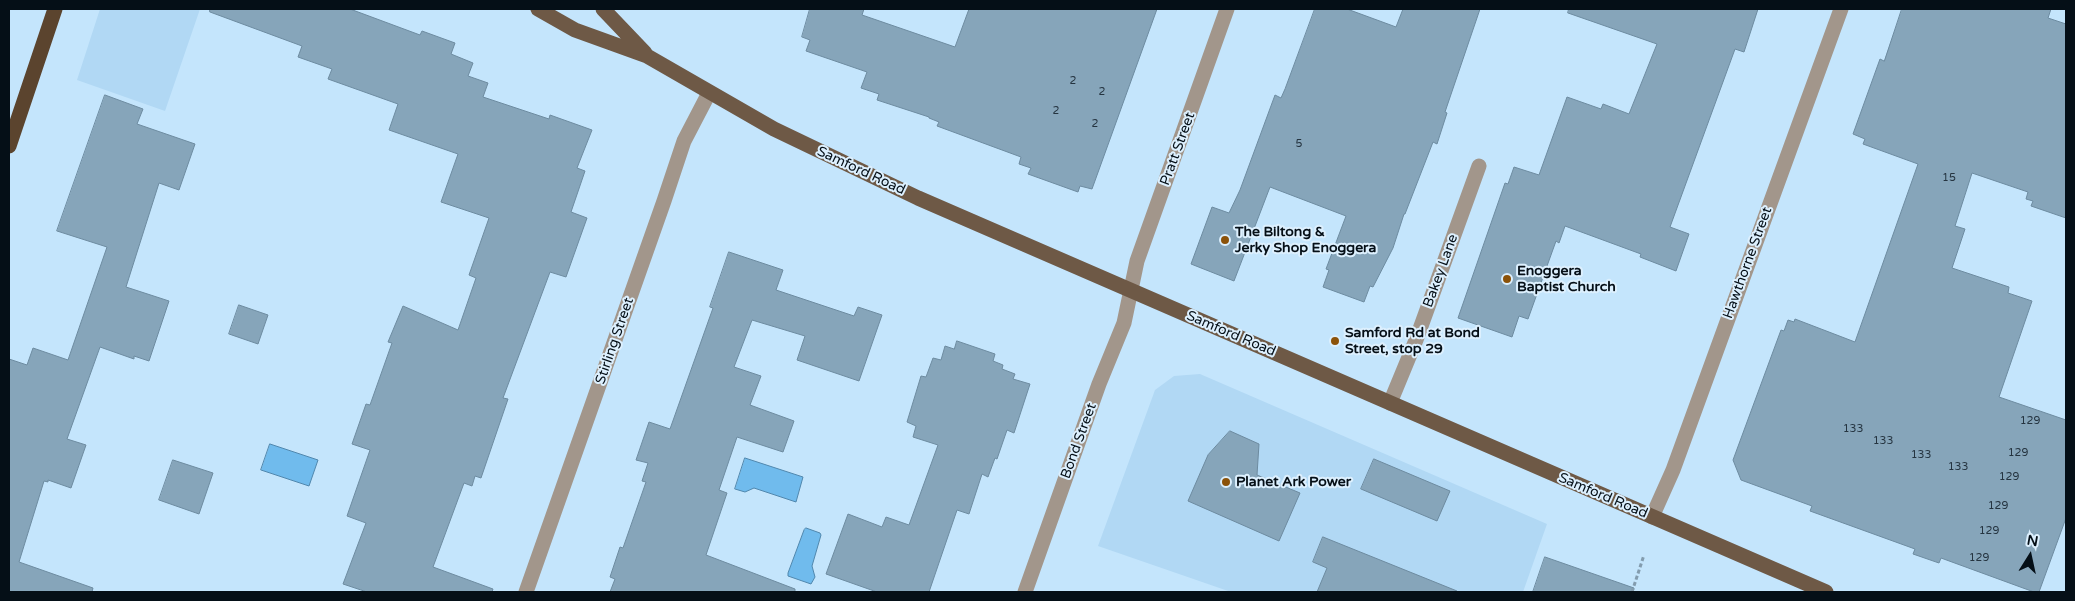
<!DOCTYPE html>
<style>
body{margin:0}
#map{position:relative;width:2075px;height:601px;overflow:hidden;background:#c4e5fc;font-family:"Varela Round",sans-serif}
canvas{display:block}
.frame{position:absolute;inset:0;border:10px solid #050f17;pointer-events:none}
.north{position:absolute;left:2005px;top:531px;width:50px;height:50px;-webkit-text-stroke:4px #ddf0fe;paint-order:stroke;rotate:10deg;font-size:14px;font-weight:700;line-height:20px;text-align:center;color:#050f17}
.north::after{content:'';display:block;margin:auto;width:18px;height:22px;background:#050f17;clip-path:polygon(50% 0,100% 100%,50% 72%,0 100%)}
</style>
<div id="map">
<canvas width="2075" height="601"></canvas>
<div class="frame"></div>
<div class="north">N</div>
</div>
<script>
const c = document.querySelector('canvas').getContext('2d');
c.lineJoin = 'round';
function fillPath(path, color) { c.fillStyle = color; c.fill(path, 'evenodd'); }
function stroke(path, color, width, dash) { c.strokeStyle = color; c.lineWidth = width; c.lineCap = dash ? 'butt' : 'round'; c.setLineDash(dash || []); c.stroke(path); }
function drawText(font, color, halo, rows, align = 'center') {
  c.font = font + ' "Varela Round",sans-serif'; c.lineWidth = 4; c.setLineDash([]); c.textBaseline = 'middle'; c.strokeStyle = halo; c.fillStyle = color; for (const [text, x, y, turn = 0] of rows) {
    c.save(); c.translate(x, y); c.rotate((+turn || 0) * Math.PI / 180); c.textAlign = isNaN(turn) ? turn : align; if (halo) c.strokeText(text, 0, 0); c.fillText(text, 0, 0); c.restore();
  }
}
fillPath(new Path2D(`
 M100,9h100l-35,102 -88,-31z
 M1200,374l347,150 -24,68h-292l-133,-46 57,-156 19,-14z`), '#b1d8f4');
const water = new Path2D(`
 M270,444l48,16 -9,26 -48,-16z
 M745,458l58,19 -7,25 -42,-14 -9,4 -10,-3z
 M806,528l14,5 1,2 -9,31 3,11 -4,7 -23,-8v-3l16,-43z`);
fillPath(water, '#70bbed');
stroke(water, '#5087ad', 1);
const building = new Path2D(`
 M210,9h140l70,26 2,-4 33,12 -4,11 22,9 -5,13 20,7 -5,14 66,22 1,-4 42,15 -15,38 8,3 -14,41 16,6 -21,59 -16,-5 -47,126 5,1 -27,79 -6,-2 -3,10 -8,-3 -31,84 60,22 -1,3h-125l-24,-8 23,-61 -19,-7 23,-66 -18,-6 14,-40 4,1 22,-62 -4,-1 15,-36 55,24 18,-52 -7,-3 20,-57 -48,-16 17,-48 -69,-24 9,-26 -70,-25 4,-10 -34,-12 4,-11 -92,-34z
 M810,9h54l-2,6 93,32 14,-38h188l-65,180 -12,-3 -2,6 -50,-18 3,-6 -12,-4 2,-7 -84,-31 2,-4 -10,-4v-1l-52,-17 2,-6 -18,-6 6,-16 -61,-21 4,-11 -8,-3z
 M1315,9h32l49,18 7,-18h77l-35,103 2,1 -10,31 -4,-2 -28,72h-1l-11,34 -20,39 -3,-1 -6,16 -41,-15 6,-17 -3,-1 20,-53 -76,-29 -36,94 -43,-17 21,-57 17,6 11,-23 35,-95 6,3 4,-9z
 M1569,9h189l-14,43 -9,-3 -65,178 19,7 -13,37 -36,-14 1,-3 -76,-28 -6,17 -3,-2 -28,78 -9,-3 -7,21 -54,-19 47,-135 3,1 6,-17 25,8 28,-78 34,12 2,-5 26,10 28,-70 -89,-31z
 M1902,9h149l-3,9 18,6v194l-35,-12 2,-5 -7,-2 2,-7 -56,-19 -17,53 10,3 -13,39 57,19 -1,6 24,8 -33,96 67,23v98l-27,74h-5l-93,-34 -2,5 -26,-9 2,-5 -105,-38 2,-5 -71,-26 -8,-20 48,-130 3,1 4,-11 6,2 1,-3 60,23 63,-178 -55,-20 2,-5 -12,-5 27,-75 4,2z
 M105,95l38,14 -6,15 58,20 -16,46 -20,-7 -33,104 43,14 -20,60 -15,-5v3l-34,-12 -33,92 19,6 -15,43 -23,-8v2l-4,-1 -25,81 74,26 -1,4h-83v-233l18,6 6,-17 35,12 39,-113 -50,-16z
 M729,252l54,18 -7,20 78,26 4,-9 24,8 -23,66 -62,-21 8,-24 -53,-16 -18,47 27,9 -11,29 44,16 -11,31 -46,-15 -18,53 8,3 -21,62 89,34v3h-185l5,-13 -5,-2 10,-30 3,1 23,-66 -4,-1 6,-18 -12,-3 13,-38 21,7 43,-121 -3,-1z
 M239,305l29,10 -10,29 -29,-10z
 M957,341l38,13 -2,7 10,4 -1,4 13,5 -2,5 17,5 -16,49 -7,-3 -10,29 -2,-1 -7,19 -6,-3 -13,40 -12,-4 -28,82h-52l-51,-18 22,-60 34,13 4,-10 23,8 29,-80 -25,-8 3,-11 -9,-4 14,-46 5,1 7,-19 8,2 4,-14 9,3z
 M1230,431l29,13 -2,31 43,18 -21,48 -91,-40 20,-46z
 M1374,459l76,32 -13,30 -76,-32z
 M173,460l40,13 -14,41 -40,-14z
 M1323,537l134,54v1h-140l10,-24 -14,-6z
 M1545,557l89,31 -1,4h-100z`);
fillPath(building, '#86a5ba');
stroke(building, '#6d8ba0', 1);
stroke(new Path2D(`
 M1632,592l12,-37`), '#839cae', 3, [4, 2.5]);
stroke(new Path2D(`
 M1390,403l26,-63 63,-174`), '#a2968b', 15);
stroke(new Path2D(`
 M1652,517l21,-47 168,-461
 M526,592l138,-391 20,-60 25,-48
 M1025,592l74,-208 25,-61 13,-62 90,-252`), '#a2968b', 15);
stroke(new Path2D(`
 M538,9l37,21 72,26 127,73 144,69 908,394
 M603,9l42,44`), '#6e5946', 15);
stroke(new Path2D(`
 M9,146l46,-137`), '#5b442e', 15);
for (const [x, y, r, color] of [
 [1225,240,5,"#8b5209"],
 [1507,279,5,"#8b5209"],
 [1335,341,5,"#8b5209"],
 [1226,482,5,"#8b5209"]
]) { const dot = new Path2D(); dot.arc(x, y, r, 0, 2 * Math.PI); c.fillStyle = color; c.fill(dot); stroke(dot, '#ddf0fe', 2); }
drawText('11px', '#253440', null, [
 ["2",1073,81],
 ["2",1102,92],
 ["2",1056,111],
 ["2",1095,124],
 ["5",1299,144],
 ["15",1949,178],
 ["129",2030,421],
 ["133",1853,429],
 ["133",1883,441],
 ["129",2018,453],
 ["133",1921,455],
 ["133",1958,467],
 ["129",2009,477],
 ["129",1998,506],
 ["129",1989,531],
 ["129",1979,558]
]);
drawText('14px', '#050f17', '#ddf0fe', [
 ["Pratt Street",1178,149,-70],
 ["Samford Road",861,171,25],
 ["Hawthorne Street",1748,263,-70],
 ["Bakey Lane",1441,271,-70],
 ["Samford Road",1231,334,23],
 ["Stirling Street",615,341,-71],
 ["Bond Street",1079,441,-70],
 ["Samford Road",1603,496,23]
]);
drawText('bold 14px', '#050f17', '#ddf0fe', [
 ["The Biltong &",1235,232],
 ["Jerky Shop Enoggera",1235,248],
 ["Enoggera",1517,271],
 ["Baptist Church",1517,287],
 ["Samford Rd at Bond",1345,333],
 ["Street, stop 29",1345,349],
 ["Planet Ark Power",1236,482]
], 'left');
</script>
